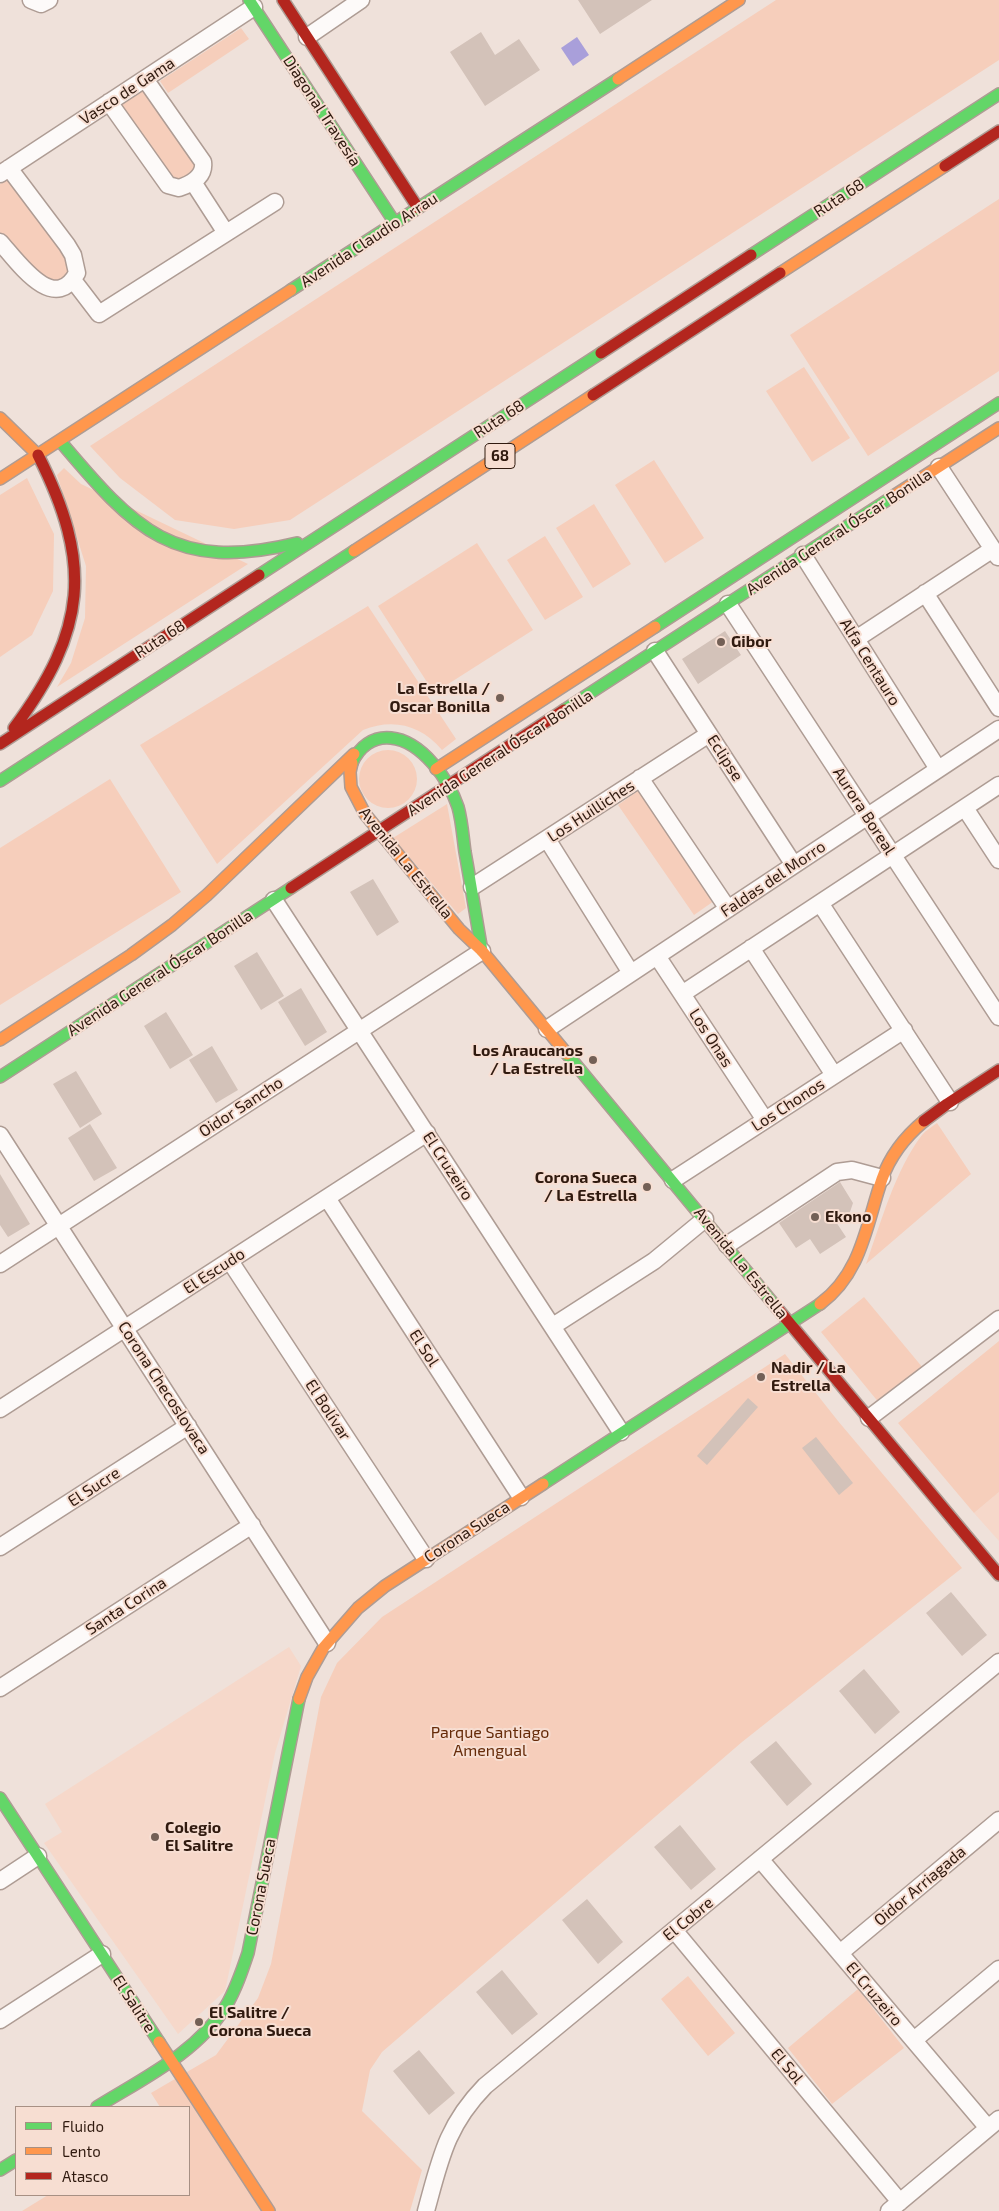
<!DOCTYPE html>
<meta charset="utf-8">
<style>
body{margin:0}
#map{position:relative;width:999px;height:2211px;overflow:hidden;background:#efe1da;font-family:"Exo 2",sans-serif}
canvas{display:block}
.legend{position:absolute;left:15px;top:2106px;width:175px;height:90px;box-sizing:border-box;background:#f7ded2;border:1px solid #a79084;margin:0;padding:6px 9px;list-style:none;font-size:15px;color:#301a0f}
.legend li{display:flex;align-items:center;gap:10px;height:25px}
.legend b{width:25px;border:1px solid #a79084}
</style>
<div id="map">
<canvas width="999" height="2211"></canvas>
<ul class="legend">
<li><b style="height:6px;background:#63d668"></b>Fluido</li>
<li><b style="height:6px;background:#ff974d"></b>Lento</li>
<li><b style="height:6px;background:#b3261e"></b>Atasco</li>
</ul>
</div>
<script>
const c = document.querySelector('canvas').getContext('2d');
c.lineJoin = 'round';
function fillPath(path, color) { c.fillStyle = color; c.fill(path, 'evenodd'); }
function stroke(path, color, width, dash) { c.strokeStyle = color; c.lineWidth = width; c.lineCap = dash ? 'butt' : 'round'; c.setLineDash(dash || []); c.stroke(path); }
function drawText(font, color, halo, rows, align = 'center') {
  c.font = font + ' "Exo 2",sans-serif'; c.lineWidth = 4; c.setLineDash([]); c.textBaseline = 'middle'; c.strokeStyle = halo; c.fillStyle = color; for (const [text, x, y, turn = 0] of rows) {
    c.save(); c.translate(x, y); c.rotate((+turn || 0) * Math.PI / 180); c.textAlign = isNaN(turn) ? turn : align; if (halo) c.strokeText(text, 0, 0); c.fillText(text, 0, 0); c.restore();
  }
}
fillPath(new Path2D(`
 M999,1492v49l-25,-28z
 M289,1647l12,19 -26,87 -50,238 -47,43 -134,-191 18,-11 -17,-28z`), '#f6d8ca');
fillPath(new Path2D(`
 M776,0h223v60l-709,460 -56,9 -59,-9 -55,-42 -30,-32z
 M241,28l8,11 -81,54 -8,-12z
 M145,86l51,77 -4,11 -14,6 -6,-1 -52,-76z
 M11,177l53,69 7,28 -23,11 -48,-49v-52z
 M999,199v172l-131,85 -78,-121z
 M804,367l46,71 -38,24 -46,-71z
 M654,460l50,78 -39,25 -50,-78z
 M64,468l17,16 167,80 -191,123 14,-24 14,-45 1,-52 -29,-91z
 M27,478l27,56 -1,57 -21,44 -32,22v-162z
 M594,504l37,60 -38,24 -37,-60z
 M545,536l38,61 -38,23 -38,-60z
 M477,543l56,87 -99,63 -56,-87z
 M368,606l88,133 -14,11c-21,-25 -49,-32 -79,-20l-146,134 -77,-119z
 M359 779a29 29 0 1 1 58 0a29 29 0 1 1-58 0Z
 M110,779l71,113 -181,113v-157z
 M638,791l76,110 -20,14 -76,-110z
 M447,804l19,104 -8,6 -65,-76z
 M937,1123l34,51 -105,90c15,-41 29,-94 56,-129 4,-5 10,-8 15,-12z
 M864,1297l59,71 -43,36 -59,-72z
 M999,1341v151l-25,21 -76,-90z
 M785,1354l53,67 124,147 -220,174 -360,310 -12,18 -8,41 60,59 -12,41h-388l26,-16h141v-88h-29l-9,-14 65,-38 42,-57 13,-34 50,-267 16,-34 45,-46z
 M688,1976l47,57 -27,23 -47,-57z
 M858,1989l46,59 -72,56 -44,-56z`), '#f6cebb');
fillPath(new Path2D(`
 M577,37l12,18 -16,11 -12,-18z`), '#a99fda');
fillPath(new Path2D(`
 M578,0h74l-52,34z
 M481,32l14,23 24,-16 21,31 -55,36 -35,-54z
 M725,631l16,24 -43,29 -16,-25z
 M373,879l26,43 -22,14 -27,-44z
 M257,952l27,44 -23,14 -27,-44z
 M301,988l26,44 -22,14 -27,-44z
 M166,1012l27,43 -23,14 -26,-43z
 M212,1046l26,44 -22,13 -27,-43z
 M76,1071l26,43 -22,14 -27,-44z
 M90,1124l27,44 -23,13 -26,-43z
 M0,1174l30,50 -22,13 -8,-12z
 M840,1182l13,21 -3,9 -14,10 10,15 -26,17 -10,-15 -14,9 -17,-25z
 M748,1398l10,9 -51,58 -10,-9z
 M816,1437l37,46 -14,12 -37,-47z
 M951,1592l36,43 -25,21 -36,-43z
 M864,1669l36,43 -25,22 -36,-43z
 M776,1741l36,43 -25,22 -37,-44z
 M680,1825l36,44 -25,21 -37,-43z
 M587,1899l36,43 -25,22 -36,-44z
 M502,1970l36,44 -26,21 -36,-43z
 M419,2050l36,43 -26,22 -36,-44z`), '#d3c2b9');
const street = new Path2D(`
 M31,0l10,4 8,-4
 M307,37l54,-37
 M109,102l59,83 11,3c12,-4 26,-11 24,-26l-58,-83
 M0,174l254,-167
 M193,182l33,51
 M0,242c18,20 54,73 77,31l-4,-18 -6,-10 -58,-77
 M73,280l26,34 176,-112
 M939,467l59,90
 M803,555l135,214
 M925,593l74,115
 M728,604l271,413
 M856,639l137,-90
 M655,651l139,214
 M640,778l88,131
 M965,808l34,52
 M547,839l84,134
 M472,887l237,-153
 M274,900l347,532
 M820,903l130,199
 M751,948l83,127
 M657,956l108,164
 M682,994l317,-209
 M547,1029l452,-300
 M0,1135l327,508
 M673,1180l231,-150
 M327,1198l194,299
 M727,1245l110,-73 15,-2 30,8
 M230,1261l196,298
 M0,1264l482,-313
 M553,1326l101,-65 51,-42
 M0,1409l427,-276
 M869,1418l130,-99
 M0,1547l188,-121
 M0,1688l252,-163
 M760,1859l228,269
 M0,1881l38,-25
 M674,1930l226,272
 M840,1953l159,-133
 M0,2020l102,-66
 M914,2040l85,-71
 M426,2211c14,-51 20,-85 59,-125l514,-424
 M889,2211l110,-92`);
const fast = new Path2D(`
 M249,0l146,223
 M751,255l248,-161
 M291,290l327,-211
 M60,441c75,89 114,132 237,102
 M259,575l342,-222
 M655,627l344,-224
 M564,710l328,-213
 M352,763c7,-16 21,-27 39,-25 31,3 58,42 67,69 4,14 5,31 7,45 6,33 11,66 17,99
 M0,781l354,-230
 M567,1054l210,254
 M0,1077l291,-189
 M543,1484l277,-180
 M0,1798l159,244
 M97,2107c45,-28 100,-54 129,-101 10,-17 16,-35 22,-53l51,-254
 M0,2170l16,-10`);
const slow = new Path2D(`
 M618,79l121,-79
 M780,273l165,-107
 M0,418l38,37
 M0,479l291,-189
 M892,497l107,-69
 M354,551l239,-156
 M352,763l-2,9 1,15 14,27 94,115 23,22 85,103
 M436,769l219,-142
 M0,1040l131,-85 41,-30 35,-30 147,-141
 M820,1304c42,-31 46,-79 62,-125 8,-23 24,-43 42,-58
 M299,1699l8,-22 17,-30 34,-39 27,-22 158,-102
 M159,2042l110,169`);
const jam = new Path2D(`
 M283,0l135,208
 M945,166l54,-35
 M601,353l150,-98
 M593,395l187,-122
 M14,728c73,-98 79,-164 24,-273
 M0,744l259,-169
 M291,888l273,-178
 M924,1121l23,-17 52,-34
 M777,1308l222,267`);
stroke(street, '#ae9c94', 19);
stroke(fast, '#ae9c94', 14);
stroke(slow, '#ae9c94', 14);
stroke(jam, '#ae9c94', 14);
stroke(street, '#fdfaf9', 16);
stroke(fast, '#63d668', 11);
stroke(slow, '#ff974d', 11);
stroke(jam, '#b3261e', 11);
for (const [x, y, r, color] of [
 [721,642,5,"#736056"],
 [500,698,5,"#736056"],
 [593,1060,5,"#736056"],
 [647,1187,5,"#736056"],
 [815,1217,5,"#736056"],
 [761,1377,5,"#736056"],
 [155,1837,5,"#736056"],
 [199,2022,5,"#736056"]
]) { const dot = new Path2D(); dot.arc(x, y, r, 0, 2 * Math.PI); c.fillStyle = color; c.fill(dot); stroke(dot, '#f7ded2', 2); }
for (const [x, y, w] of [
 [500,456,30]
]) { const box = new Path2D(); box.roundRect(x - w / 2, y - 12.5, w, 25, 4); c.fillStyle = '#f7ded2'; c.fill(box); stroke(box, '#301a0f', 1); }
drawText('bold 15px', '#301a0f', null, [
 ["68",500,456]
]);
drawText('16px', '#301a0f', '#f7ded2', [
 ["Vasco de Gama",127,91,-33],
 ["Diagonal Travesía",322,111,57],
 ["Ruta 68",839,198,-33],
 ["Avenida Claudio Arrau",369,240,-33],
 ["Ruta 68",499,419,-33],
 ["Avenida General Óscar Bonilla",839,532,-33],
 ["Ruta 68",160,639,-33],
 ["Alfa Centauro",870,662,58],
 ["Avenida General Óscar Bonilla",500,753,-33],
 ["Eclipse",725,758,57],
 ["Los Huilliches",591,811,-33],
 ["Aurora Boreal",864,811,57],
 ["Avenida La Estrella",406,863,51],
 ["Faldas del Morro",773,879,-34],
 ["Avenida General Óscar Bonilla",160,973,-33],
 ["Los Onas",711,1038,57],
 ["Los Chonos",788,1105,-33],
 ["Oidor Sancho",241,1107,-33],
 ["El Cruzeiro",448,1166,57],
 ["Avenida La Estrella",741,1263,51],
 ["El Escudo",214,1271,-33],
 ["El Sol",424,1348,57],
 ["Corona Checoslovaca",164,1388,57],
 ["El Bolívar",328,1410,57],
 ["El Sucre",94,1487,-33],
 ["Corona Sueca",467,1532,-33],
 ["Santa Corina",126,1606,-33],
 ["Oidor Arriagada",920,1886,-40],
 ["Corona Sueca",261,1887,-79],
 ["El Cobre",688,1919,-39],
 ["El Cruzeiro",874,1994,50],
 ["El Salitre",134,2004,57],
 ["El Sol",787,2066,50]
]);
drawText('bold 16px', '#301a0f', '#f7ded2', [
 ["Gibor",731,642],
 ["La Estrella /",490,689,"right"],
 ["Oscar Bonilla",490,707,"right"],
 ["Los Araucanos",583,1051,"right"],
 ["/ La Estrella",583,1069,"right"],
 ["Corona Sueca",637,1178,"right"],
 ["/ La Estrella",637,1196,"right"],
 ["Ekono",825,1217],
 ["Nadir / La",771,1368],
 ["Estrella",771,1386],
 ["Colegio",165,1828],
 ["El Salitre",165,1846],
 ["El Salitre /",209,2013],
 ["Corona Sueca",209,2031]
], 'left');
drawText('16px', '#652b09', '#f7ded2', [
 ["Parque Santiago",490,1733],
 ["Amengual",490,1751]
]);
</script>
